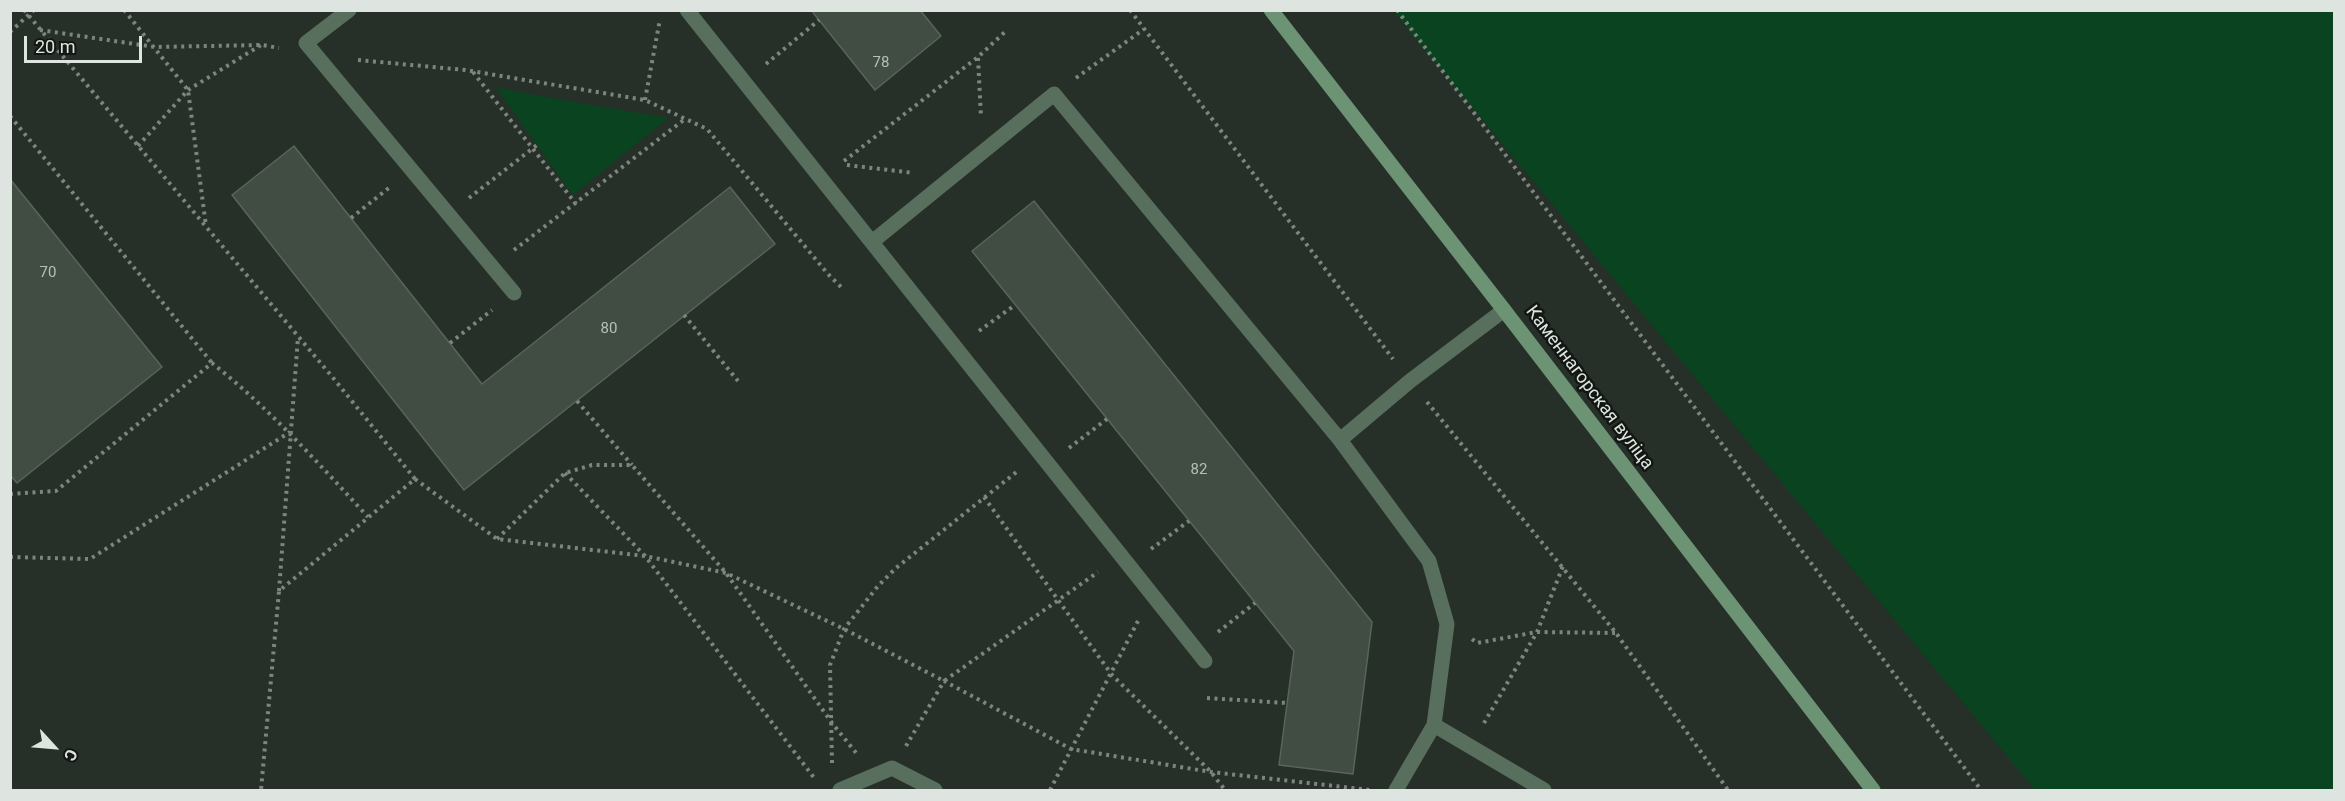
<!DOCTYPE html>
<meta charset="utf-8">
<style>
body{margin:0}
#map{position:relative;width:2345px;height:801px;overflow:hidden;background:#263028;font-family:Roboto,sans-serif}
canvas{display:block}
.frame{position:absolute;inset:0;border:12px solid #dee5e0;pointer-events:none}
.north{position:absolute;left:24px;top:717px;width:60px;height:60px;-webkit-text-stroke:4px #131713;paint-order:stroke;rotate:116deg;font-size:16px;font-weight:700;line-height:24px;text-align:center;color:#dee5e0}
.north::after{content:'';display:block;margin:auto;width:21px;height:27px;background:#dee5e0;clip-path:polygon(50% 0,100% 100%,50% 72%,0 100%)}
.scale{position:absolute;left:24px;top:36px;width:118px;height:27px;box-sizing:border-box;border:3px solid #dee5e0;border-top:0;padding-left:8px;font-size:18px;line-height:21px;white-space:nowrap;color:#dee5e0;-webkit-text-stroke:4px #131713;paint-order:stroke}
</style>
<div id="map">
<canvas width="2345" height="801"></canvas>
<div class="frame"></div>
<div class="north">С</div>
<div class="scale">20 m</div>
</div>
<script>
const c = document.querySelector('canvas').getContext('2d');
c.lineJoin = 'round';
function fillPath(path, color) { c.fillStyle = color; c.fill(path, 'evenodd'); }
function stroke(path, color, width, dash) { c.strokeStyle = color; c.lineWidth = width; c.lineCap = dash ? 'butt' : 'round'; c.setLineDash(dash || []); c.stroke(path); }
function drawText(font, color, halo, rows, align = 'center') {
  c.font = font + ' Roboto,sans-serif'; c.lineWidth = 5; c.setLineDash([]); c.textBaseline = 'middle'; c.strokeStyle = halo; c.fillStyle = color; for (const [text, x, y, turn = 0] of rows) {
    c.save(); c.translate(x, y); c.rotate((+turn || 0) * Math.PI / 180); c.textAlign = isNaN(turn) ? turn : align; if (halo) c.strokeText(text, 0, 0); c.fillText(text, 0, 0); c.restore();
  }
}
fillPath(new Path2D(`
 M1393,11h941v779h-299z
 M496,88l172,30 -95,77z`), '#0a4320');
const building = new Path2D(`
 M811,10h109l21,26 -66,54z
 M294,146l188,238 248,-197 45,57 -311,246 -232,-295z
 M10,179l152,188 -145,116 -7,-8z
 M1034,201l338,421 -19,152 -74,-9 15,-114 -322,-400z`);
fillPath(building, '#414c43');
stroke(building, '#59645b', 1.5);
stroke(new Path2D(`
 M24,10l310,369 81,100 -136,112 -18,199
 M124,10l64,80 18,136
 M1130,10l263,349
 M1397,10l584,780
 M40,30l115,17 107,-2 17,3
 M10,32l24,-22
 M978,58l3,59
 M358,60l107,10 180,30 62,29 121,145 13,13
 M766,64l53,-44
 M473,72l103,132
 M1076,78l68,-49
 M645,100l15,-81
 M10,116l202,247
 M138,146l50,-56 73,-45
 M844,161l134,-104 29,-27
 M847,165l67,8
 M469,198l68,-53
 M351,218l39,-31
 M514,250l171,-131
 M684,315l54,66
 M979,331l36,-26
 M450,343l42,-33
 M577,401l55,64
 M1427,402l189,231 112,157
 M1069,448l38,-29
 M565,473l80,83 170,223
 M415,479l82,60 148,17 81,17 118,56 100,52 154,-109
 M10,494l46,-3 156,-128c58,46 106,100 156,154
 M984,497l128,178 99,97 14,18
 M497,539l68,-66 27,-8h40l94,108 106,150 25,31
 M1151,549l38,-28
 M10,557l80,2 200,-127
 M279,591l19,-254
 M1218,632l37,-29
 M1472,639l5,4 60,-11 78,1
 M1207,698l80,5
 M1484,723l53,-91 26,-66
 M906,746l38,-65 127,68 140,23 159,18
 M832,763l-2,-98 14,-36 34,-43 18,-18 123,-98
 M1050,790l88,-169`), '#7d857f', 4, [3, 4.5]);
stroke(new Path2D(`
 M349,10l-43,33 208,250
 M687,10l518,651
 M872,242l182,-148 286,346 70,-59 94,-71
 M1340,440l89,121 18,63 -13,101 -38,65
 M1434,725l110,65
 M840,790l52,-22 43,22`), '#576f5c', 15);
stroke(new Path2D(`
 M1271,10l233,300 369,480`), '#6d9375', 15);
drawText('15px', '#b7bfb9', null, [
 ["78",881,63],
 ["70",48,273],
 ["80",609,329],
 ["82",1199,470]
]);
drawText('18px', '#dee5e0', '#131713', [
 ["Каменнагорская вуліца",1589,388,53]
]);
</script>
